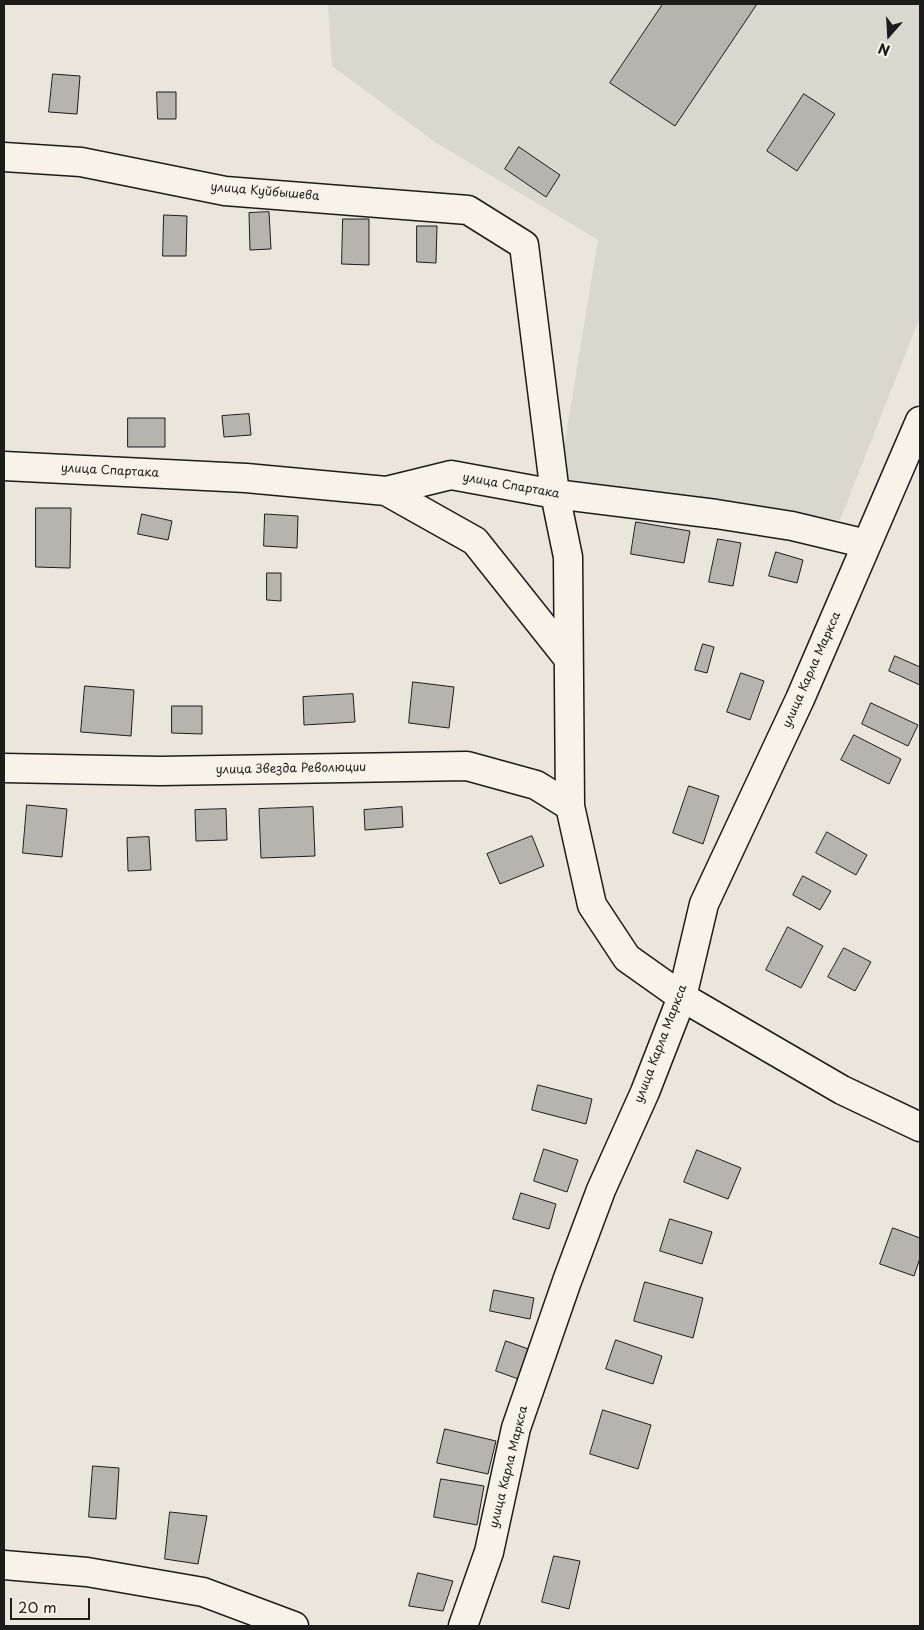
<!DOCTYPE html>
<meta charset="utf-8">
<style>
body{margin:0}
#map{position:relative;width:924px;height:1630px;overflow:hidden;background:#eae6dc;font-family:"Playpen Sans",sans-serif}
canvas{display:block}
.frame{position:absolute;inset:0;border:5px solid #1c1c1c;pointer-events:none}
.north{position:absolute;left:864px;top:10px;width:50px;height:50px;-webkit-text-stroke:4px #f7f3e8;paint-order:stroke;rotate:199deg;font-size:14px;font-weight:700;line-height:20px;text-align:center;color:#1c1c1c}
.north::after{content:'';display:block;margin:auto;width:18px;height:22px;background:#1c1c1c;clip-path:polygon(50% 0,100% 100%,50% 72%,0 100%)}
.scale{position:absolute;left:10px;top:1598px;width:80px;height:22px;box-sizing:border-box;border:2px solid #1c1c1c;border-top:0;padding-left:6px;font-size:15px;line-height:18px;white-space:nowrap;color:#1c1c1c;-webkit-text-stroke:4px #f7f3e8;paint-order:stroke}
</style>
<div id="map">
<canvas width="924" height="1630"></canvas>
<div class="frame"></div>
<div class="north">N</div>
<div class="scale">20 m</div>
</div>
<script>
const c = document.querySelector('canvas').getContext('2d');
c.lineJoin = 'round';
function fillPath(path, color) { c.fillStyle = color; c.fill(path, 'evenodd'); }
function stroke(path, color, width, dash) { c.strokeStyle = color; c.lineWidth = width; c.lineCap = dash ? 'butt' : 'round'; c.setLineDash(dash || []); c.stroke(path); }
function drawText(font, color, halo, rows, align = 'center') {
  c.font = font + ' "Playpen Sans",sans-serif'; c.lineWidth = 5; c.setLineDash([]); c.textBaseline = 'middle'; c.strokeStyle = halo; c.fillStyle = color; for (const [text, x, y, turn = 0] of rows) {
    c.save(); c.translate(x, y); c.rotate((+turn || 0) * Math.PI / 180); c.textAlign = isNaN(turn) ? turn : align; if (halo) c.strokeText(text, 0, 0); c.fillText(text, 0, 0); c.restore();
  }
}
fillPath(new Path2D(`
 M328,4h592v313l-80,203 -281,-42 39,-238 -163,-98 -103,-76z`), '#dad7ce');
const building = new Path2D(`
 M663,4h94l-82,122 -65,-43z
 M53,74l27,2 -3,38 -28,-2z
 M157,92h19v27h-18z
 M804,94l31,20 -38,57 -30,-20z
 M519,147l41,28 -14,22 -41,-28z
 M269,212l2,37 -21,1 -1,-37z
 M164,215l23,1 -1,40h-23z
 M343,219h26v46l-27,-1z
 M417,226h20l-1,37 -19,-1z
 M249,414l2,21 -27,2 -2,-21z
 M128,418h37v29h-37z
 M36,508h35l-1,60 -34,-1z
 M142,514l30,7 -4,19 -30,-6z
 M265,514l33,2 -1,32 -33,-2z
 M636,522l54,9 -6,32 -53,-9z
 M718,539l23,4 -8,43 -24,-4z
 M776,552l27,8 -6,23 -28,-7z
 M267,573h14v28l-14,-1z
 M703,644l11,3 -7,26 -12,-3z
 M895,656l25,11v18l-31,-14z
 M741,673l23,8 -14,39 -23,-8z
 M413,682l41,5 -5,41 -40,-5z
 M85,686l49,4 -3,46 -50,-4z
 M353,694l2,28 -51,3 -1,-28z
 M871,703l47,22 -10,21 -46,-22z
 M172,706h30v28l-30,-1z
 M854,735l47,24 -12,25 -48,-24z
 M689,786l30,10 -16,48 -30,-11z
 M27,805l40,4 -5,48 -39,-4z
 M313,807l2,49 -54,2 -2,-49z
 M402,807l1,20 -38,3 -1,-20z
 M226,809l1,31 -31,1 -1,-31z
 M827,832l40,23 -11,20 -40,-22z
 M532,836l12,30 -44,18 -13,-30z
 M149,837l2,33 -23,1 -1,-33z
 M803,876l28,15 -11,19 -27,-15z
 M788,927l35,19 -22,42 -35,-18z
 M844,948l27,14 -16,29 -27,-14z
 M538,1085l54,14 -6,25 -54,-14z
 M544,1149l34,11 -11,32 -33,-11z
 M697,1150l44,18 -13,31 -44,-17z
 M521,1193l35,11 -7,25 -36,-10z
 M670,1219l42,13 -10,32 -42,-13z
 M893,1228l27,10v20l-6,18 -34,-12z
 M645,1282l58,16 -10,40 -59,-17z
 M494,1290l40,8 -4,21 -40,-8z
 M616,1340l46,16 -9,28 -47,-15z
 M506,1341l25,9 -10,30 -25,-9z
 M603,1410l48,15 -13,44 -48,-15z
 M445,1429l51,12 -8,33 -51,-11z
 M93,1466l26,2 -3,51 -27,-2z
 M441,1479l43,7 -7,39 -43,-8z
 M170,1512l37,4 -9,48 -33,-5z
 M554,1556l26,5 -11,48 -27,-7z
 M418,1573l35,8 -10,30 -34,-5z`);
fillPath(building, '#b6b4ac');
stroke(building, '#1c1c1c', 1);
const minor = new Path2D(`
 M4,157l77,5 144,29 243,19 56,35 31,249 13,63 2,249 22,99 35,53 55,39 160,93 78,37
 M4,466l242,12 140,13 65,-16 104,19 161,20 76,12 75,18
 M386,491l89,50 93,117
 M4,768l156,3 307,-5 69,19 34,21
 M4,1565l83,7 116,20 91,34
 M463,1626l26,-74 27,-124 51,-147 34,-91 44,-98 37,-95 22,-93 96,-205 120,-278`);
stroke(minor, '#1c1c1c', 31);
stroke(minor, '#f7f3e8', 28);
drawText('12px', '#1c1c1c', '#f7f3e8', [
 ["улица Куйбышева",265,192,5],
 ["улица Спартака",110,471,3],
 ["улица Спартака",511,486,10],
 ["улица Карла Маркса",812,670,-66],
 ["улица Звезда Революции",291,769,-1],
 ["улица Карла Маркса",661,1044,-69],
 ["улица Карла Маркса",509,1467,-76]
]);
</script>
